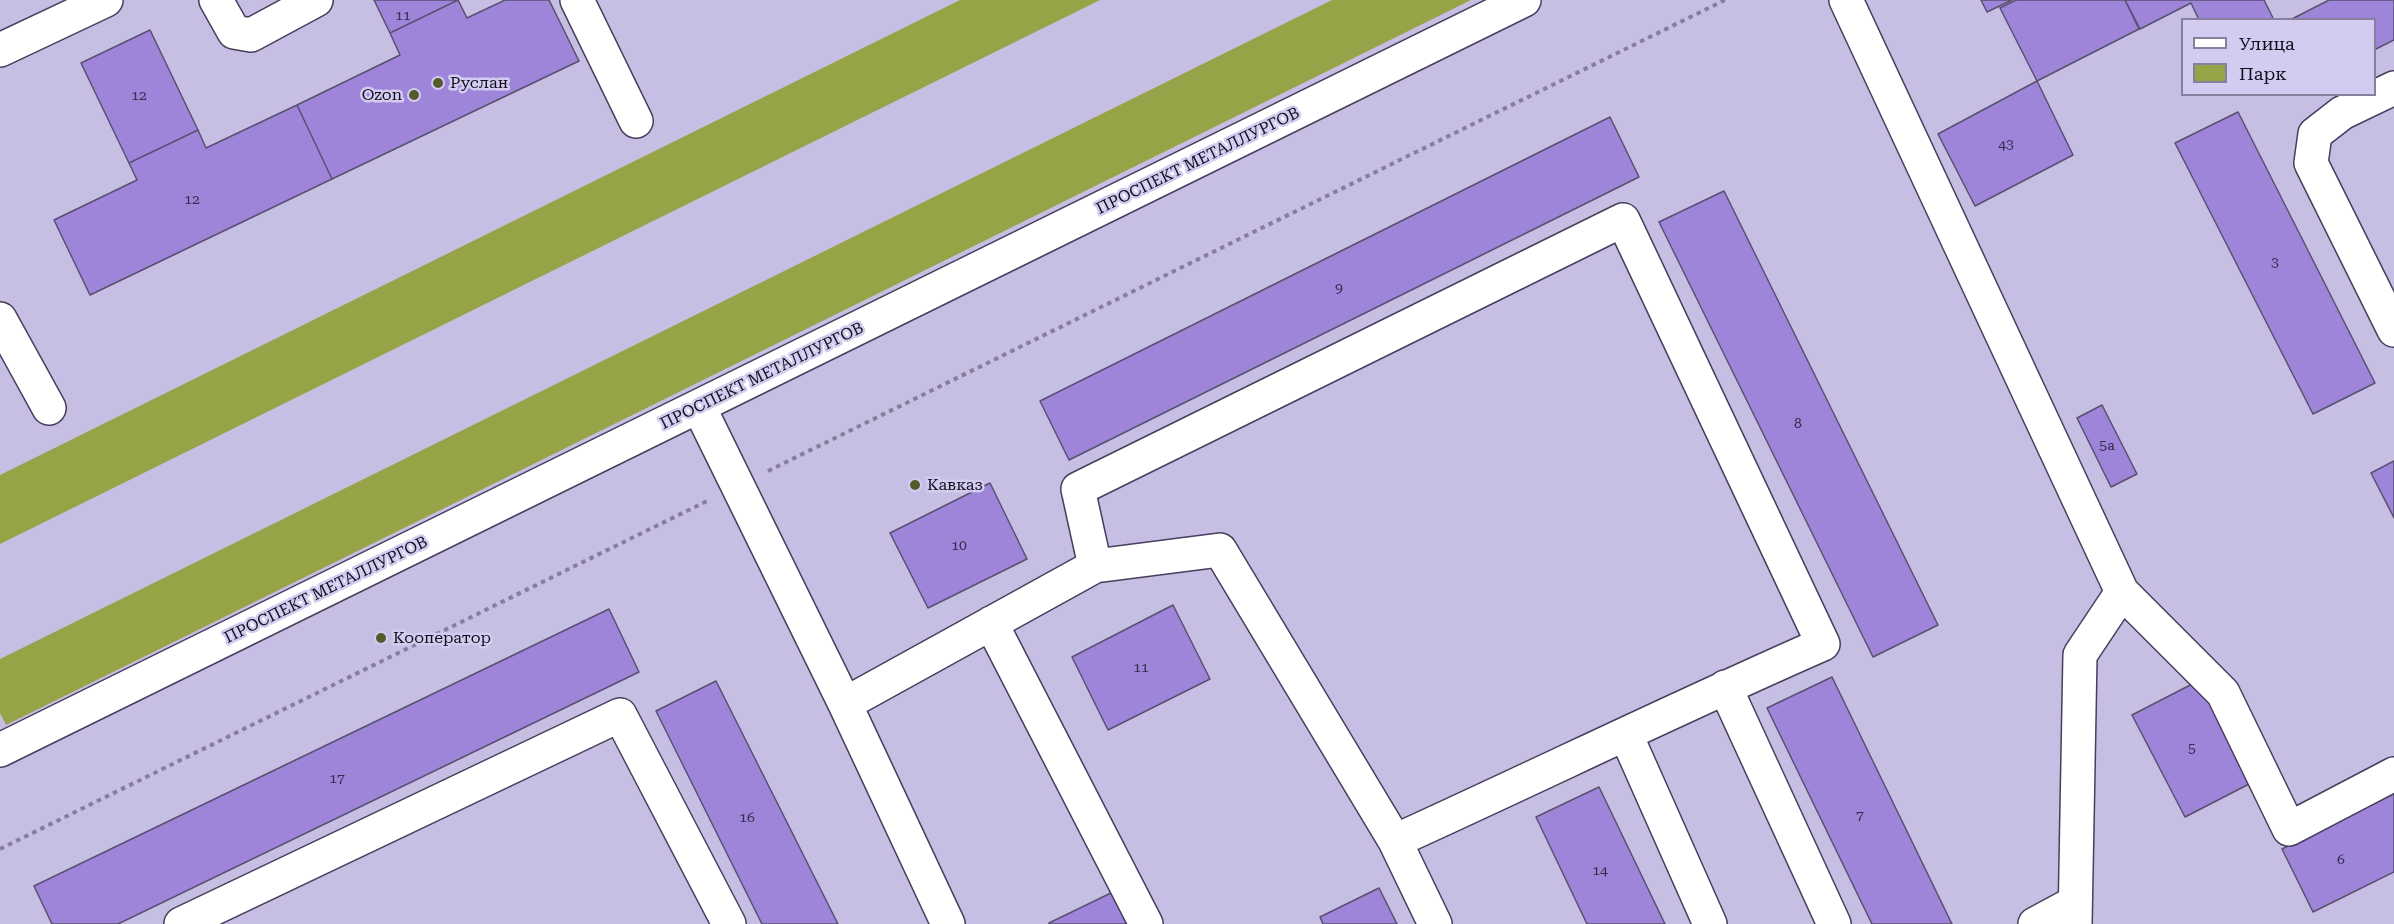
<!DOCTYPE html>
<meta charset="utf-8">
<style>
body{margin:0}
#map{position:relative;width:2394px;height:924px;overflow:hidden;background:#c7bee3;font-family:"Roboto Serif",serif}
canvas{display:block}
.legend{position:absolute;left:2181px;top:18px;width:195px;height:78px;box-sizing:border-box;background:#d4cbf1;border:2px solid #86809c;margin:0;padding:8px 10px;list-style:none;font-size:18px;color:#120f1c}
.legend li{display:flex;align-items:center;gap:12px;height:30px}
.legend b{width:30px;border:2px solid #86809c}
</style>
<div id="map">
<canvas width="2394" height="924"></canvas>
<ul class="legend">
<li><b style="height:8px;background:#fff"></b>Улица</li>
<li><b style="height:16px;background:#96a346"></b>Парк</li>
</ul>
</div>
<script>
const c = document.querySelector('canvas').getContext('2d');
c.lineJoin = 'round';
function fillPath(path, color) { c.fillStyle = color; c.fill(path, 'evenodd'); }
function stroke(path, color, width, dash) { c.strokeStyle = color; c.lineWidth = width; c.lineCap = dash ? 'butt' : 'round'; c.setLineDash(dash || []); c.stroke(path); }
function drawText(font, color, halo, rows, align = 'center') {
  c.font = font + ' "Roboto Serif",serif'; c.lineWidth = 5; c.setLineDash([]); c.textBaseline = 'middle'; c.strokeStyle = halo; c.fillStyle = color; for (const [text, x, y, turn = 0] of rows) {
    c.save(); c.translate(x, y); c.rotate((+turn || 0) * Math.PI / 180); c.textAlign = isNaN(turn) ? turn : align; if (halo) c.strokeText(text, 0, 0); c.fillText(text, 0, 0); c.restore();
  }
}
fillPath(new Path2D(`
 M960,0h140l-1100,544v-69z
 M1332,0h139l-1465,725 -6,-12v-54z`), '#96a346');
const building = new Path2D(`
 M374,0h84l-68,33z
 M458,0l9,18 38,-18h44l30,61 -247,118 -35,-74 103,-50 -10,-22z
 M1981,0h31l-25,12z
 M2016,0h109l14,29 -102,52 -37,-73z
 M2125,0h139l10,20h-75l-8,-17 -51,26z
 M2329,0h65v40l-20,10v-30h-84z
 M150,30l48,100 -69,33 -48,-100z
 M2037,81l36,74 -98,51 -37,-72z
 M297,105l35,74 -242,116 -36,-75 83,-40 -8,-17 69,-33 8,18z
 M2238,112l137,271 -62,31 -138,-271z
 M1610,117l29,60 -570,283 -29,-59z
 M1724,191l214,434 -65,32 -214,-435z
 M2102,405l35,69 -26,13 -34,-69z
 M2394,461v57l-23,-45z
 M990,483l37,76 -99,49 -38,-75z
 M1173,605l37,74 -102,51 -36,-73z
 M609,609l30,63 -521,252h-66l-18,-38z
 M1832,677l120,247h-80l-105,-216z
 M2200,680l53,102 -68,35 -53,-102z
 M716,681l122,243h-76l-106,-213z
 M1599,787l66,137h-78l-51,-107z
 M2394,794v78l-81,40 -31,-63z
 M1379,888l18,36h-74l-3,-7z
 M1113,892l15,32h-79v-1z`);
fillPath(building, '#9e85da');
stroke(building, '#585070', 1.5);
const minor = new Path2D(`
 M216,0l18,32 17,3 65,-35
 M577,0l59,121
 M1846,0l276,592 101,101 66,136 105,-55
 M0,50l106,-50
 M2394,88l-52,25 -27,21 -4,29 83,167
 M1623,220l200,424c-144,63 -285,132 -428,197l-175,-291 -125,16 -17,-77z
 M0,319l49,89
 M699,407l146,297 103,220
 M991,623l155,301
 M1725,687l109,237
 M845,704l250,-138
 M1626,735l84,189
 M1395,841l40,83
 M181,924l439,-209 109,209
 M2035,924l39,-21
 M2075,924l5,-269 42,-63`);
const major = new Path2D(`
 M0,750l1524,-750`);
stroke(minor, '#473e5d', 36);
stroke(major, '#473e5d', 36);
stroke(new Path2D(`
 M768,471l957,-471
 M0,849l707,-348`), '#867f9c', 4, [4.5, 4.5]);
stroke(minor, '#fff', 33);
stroke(major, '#fff', 33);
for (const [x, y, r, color] of [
 [438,83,6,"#545b2a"],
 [414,95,6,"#545b2a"],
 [915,485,6,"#545b2a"],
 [381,638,6,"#545b2a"]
]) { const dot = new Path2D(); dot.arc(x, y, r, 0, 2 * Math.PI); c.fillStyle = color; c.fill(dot); stroke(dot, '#d4cbf1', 2); }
drawText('14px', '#352c4c', null, [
 ["11",403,16],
 ["12",139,96],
 ["43",2006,145],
 ["12",192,200],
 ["3",2275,263],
 ["9",1339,289],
 ["8",1798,424],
 ["5а",2107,446],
 ["10",959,546],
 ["11",1141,668],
 ["5",2192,749],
 ["17",337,779],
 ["7",1860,816],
 ["16",747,818],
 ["6",2341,860],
 ["14",1600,871]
]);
drawText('16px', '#120f1c', '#d4cbf1', [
 ["Руслан",450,83],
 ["Ozon",402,95,"right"],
 ["Кавказ",927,485],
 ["Кооператор",393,638]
], 'left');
drawText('16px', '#120f1c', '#d4cbf1', [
 ["ПРОСПЕКТ МЕТАЛЛУРГОВ",1198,161,-26],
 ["ПРОСПЕКТ МЕТАЛЛУРГОВ",762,376,-26],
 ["ПРОСПЕКТ МЕТАЛЛУРГОВ",326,590,-26]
]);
</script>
